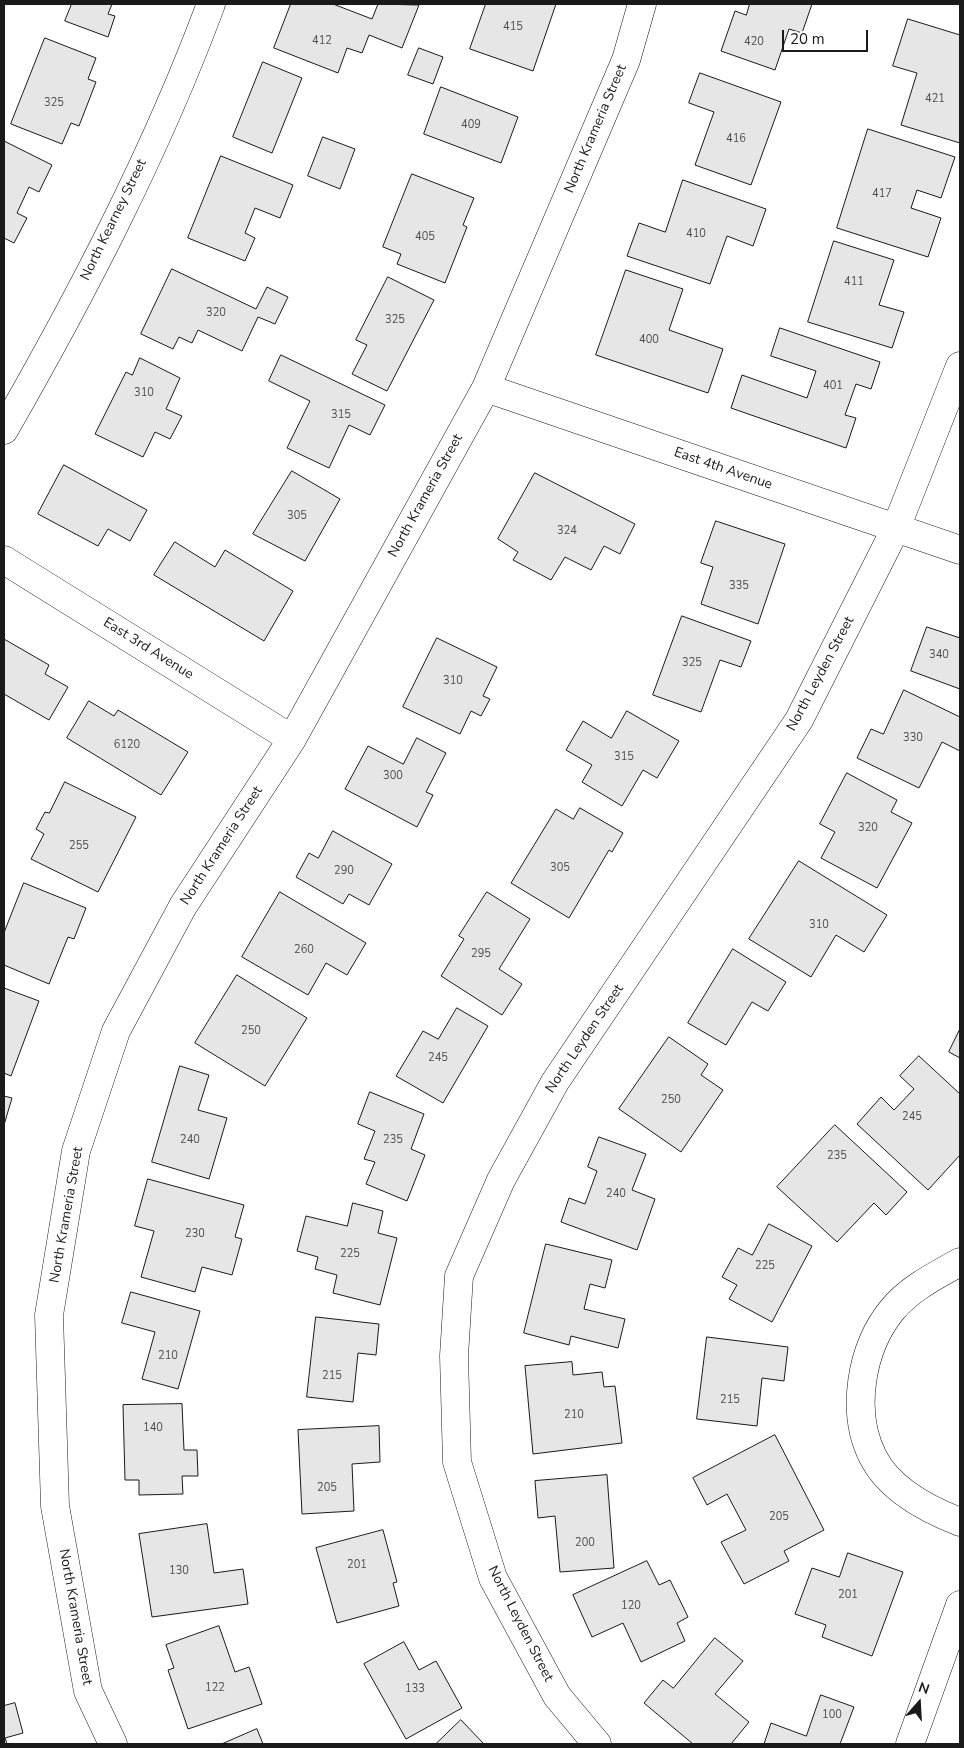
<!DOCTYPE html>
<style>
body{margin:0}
#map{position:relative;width:964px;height:1748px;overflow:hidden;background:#fff;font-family:"Nunito Sans",sans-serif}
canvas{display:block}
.frame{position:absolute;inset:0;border:5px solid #1a1a1a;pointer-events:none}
.north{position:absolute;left:894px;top:1678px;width:50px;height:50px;-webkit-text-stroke:4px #fff;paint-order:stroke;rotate:19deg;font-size:14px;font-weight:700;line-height:20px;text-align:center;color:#1a1a1a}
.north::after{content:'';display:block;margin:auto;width:18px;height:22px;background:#1a1a1a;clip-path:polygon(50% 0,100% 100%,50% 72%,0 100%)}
.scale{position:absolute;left:782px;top:30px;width:86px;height:22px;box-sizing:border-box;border:2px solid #1a1a1a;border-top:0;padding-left:6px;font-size:15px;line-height:18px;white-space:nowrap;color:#1a1a1a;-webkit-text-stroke:4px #fff;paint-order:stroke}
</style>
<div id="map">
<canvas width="964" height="1748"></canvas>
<div class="frame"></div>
<div class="north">N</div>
<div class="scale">20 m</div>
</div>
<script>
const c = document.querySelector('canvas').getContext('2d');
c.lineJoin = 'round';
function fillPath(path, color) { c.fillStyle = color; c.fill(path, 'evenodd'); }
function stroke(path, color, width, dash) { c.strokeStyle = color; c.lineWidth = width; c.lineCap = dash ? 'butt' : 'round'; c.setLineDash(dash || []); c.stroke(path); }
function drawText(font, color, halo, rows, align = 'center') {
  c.font = font + ' "Nunito Sans",sans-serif'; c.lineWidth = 4; c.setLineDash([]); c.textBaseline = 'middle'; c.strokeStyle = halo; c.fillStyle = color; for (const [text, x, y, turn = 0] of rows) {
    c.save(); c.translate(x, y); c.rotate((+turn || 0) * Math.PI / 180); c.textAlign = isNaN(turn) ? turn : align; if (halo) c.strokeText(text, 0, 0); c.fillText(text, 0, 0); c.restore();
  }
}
const building = new Path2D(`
 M72,4h40l-4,10 7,2 -7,21 -43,-16z
 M291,4h42l39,15 6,-15 41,1 -17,43 -33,-13 -7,18 -15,-5 -9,25 -64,-25z
 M486,4h70l-23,67 -63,-22z
 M750,4h62l-10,29 -13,-4 -14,41 -54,-19 14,-40 11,4z
 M908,19l52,16v108l-59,-18 16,-52 -24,-7z
 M45,38l51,20 -8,21 8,3 -17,44 -8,-3 -9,21 -51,-20z
 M419,48l24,9 -10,27 -25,-9z
 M263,62l39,16 -30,75 -39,-16z
 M700,73l81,29 -30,83 -56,-20 19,-53 -25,-9z
 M441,87l77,30 -17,46 -77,-29z
 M868,129l87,28 -14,41 -24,-8 -6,18 30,10 -13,39 -91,-29z
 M323,137l32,12 -15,40 -32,-13z
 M4,141l48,24 -13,27 -10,-5 -12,26 10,5 -13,25 -10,-5z
 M221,156l72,29 -13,33 -25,-10 -10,25 10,5 -10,23 -57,-23z
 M412,174l62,24 -11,27 4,2 -22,56 -48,-19 4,-10 -18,-7z
 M683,180l83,29 -13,37 -26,-10 -17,48 -83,-28 12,-33 26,9z
 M834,241l60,19 -15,45 25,7 -12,36 -84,-26z
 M172,269l84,40 11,-22 21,10 -13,27 -17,-7 -16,34 -44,-21 -6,13 -13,-6 -6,12 -32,-15z
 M626,270l57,19 -14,41 54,19 -15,44 -112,-38z
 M388,277l46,23 -47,91 -35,-17 15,-29 -11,-5z
 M780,328l100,34 -9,27 -15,-5 -11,31 11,3 -10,30 -115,-40 11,-33 65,23 9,-27 -45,-15z
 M281,355l104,50 -15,30 -21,-10 -20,43 -42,-20 23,-47 -41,-20z
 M140,358l40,20 -14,31 16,7 -12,23 -15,-7 -12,25 -48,-23 31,-62 6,3z
 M64,465l83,45 -17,31 -22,-12 -10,17 -60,-32z
 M292,471l48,28 -35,62 -52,-27z
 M535,473l100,51 -15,30 -16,-8 -13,24 -26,-13 -14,23 -38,-20 5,-8 -20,-13z
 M716,521l69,23 -27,80 -57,-20 12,-37 -12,-4z
 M175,542l40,25 10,-17 68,41 -29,50 -110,-66z
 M682,616l69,25 -10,26 -21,-7 -19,52 -48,-17z
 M927,627l33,11v51l-49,-18z
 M437,638l60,29 -14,29 7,3 -9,17 -10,-5 -11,23 -57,-27z
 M4,639l45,26 -4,9 23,13 -19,33 -45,-26z
 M904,690l56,27v34l-18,-9 -23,46 -62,-30 14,-29 12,5z
 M89,701l25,15 4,-6 70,42 -27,43 -94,-57z
 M627,711l52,30 -22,37 -14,-8 -21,36 -40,-24 10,-17 -26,-15 17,-29 28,17z
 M417,738l29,15 -20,39 7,3 -16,32 -72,-38 23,-43 35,18z
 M847,773l50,27 -6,12 21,11 -35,65 -56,-30 14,-26 -15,-8z
 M65,782l71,35 -38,75 -67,-33 13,-25 -8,-5 9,-17 4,1z
 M580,808l43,25 -11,19 -3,-2 -40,68 -58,-35 45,-74 17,10z
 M333,831l59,33 -23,41 -20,-11 -6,10 -47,-27 13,-24 9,5z
 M799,861l88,54 -23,37 -28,-17 -25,42 -62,-38z
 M24,883l62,25 -12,31 -6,-2 -19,47 -45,-19v-32z
 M280,892l86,51 -19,32 -21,-12 -18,32 -66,-38z
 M487,892l43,27 -31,50 23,15 -20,31 -61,-39 23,-37 -5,-3z
 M733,949l53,33 -18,29 -16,-9 -26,43 -38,-22z
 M237,975l70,43 -42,68 -70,-43z
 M4,988l35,13 -28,75 -7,-3z
 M457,1008l31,18 -45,77 -47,-27 27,-45 15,8z
 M960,1029v29l-11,-6z
 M669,1037l39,27 -7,11 22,15 -42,62 -62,-43z
 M919,1056l41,38v61l-32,35 -71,-66 24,-27 13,13 20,-21 -14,-13z
 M180,1066l29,9 -11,35 29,8 -18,61 -57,-17z
 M370,1092l54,22 -13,35 14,6 -18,46 -41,-17 9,-22 -11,-3 11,-28 -17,-7z
 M4,1096l8,2 -8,27z
 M835,1125l72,67 -21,23 -12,-12 -37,39 -60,-55z
 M599,1137l47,17 -14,36 23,9 -18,51 -76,-28 8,-24 16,6 12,-33 -9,-4z
 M148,1179l96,26 -9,32 7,2 -10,36 -30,-8 -7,25 -54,-15 13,-46 -19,-5z
 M353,1203l30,8 -5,22 19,5 -17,67 -47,-12 4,-18 -22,-6 3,-12 -21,-6 9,-35 41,10z
 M769,1224l43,22 -40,76 -43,-23 8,-14 -15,-8 16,-29 14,7z
 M546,1244l66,16 -7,28 -15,-4 -6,25 41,10 -7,29 -47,-12 -2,9 -45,-12z
 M131,1292l69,19 -22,78 -36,-10 13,-47 -33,-9z
 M316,1317l63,7 -3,31 -18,-2 -5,49 -46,-5z
 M707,1337l81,10 -4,34 -22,-3 -5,48 -60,-7z
 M572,1362l1,13 29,-3 2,15 11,-1 7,57 -89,11 -8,-88z
 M182,1404l2,46h13l1,26h-16l1,18 -44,1v-15h-14l-2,-75z
 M379,1426l1,36 -28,2 2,47 -52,3 -4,-84z
 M775,1435l49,95 -40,21 5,10 -45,23 -23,-42 25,-12 -19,-36 -20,11 -14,-27z
 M607,1475l7,93 -54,4 -5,-56 -17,2 -3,-37z
 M207,1524l7,49 29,-4 5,35 -96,13 -13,-83z
 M383,1530l14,52 -4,1 6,23 -62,17 -21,-75z
 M848,1553l55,19 -31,84 -50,-19 4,-12 -31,-11 17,-46 27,9z
 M647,1561l12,24 11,-5 18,37 -11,6 8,18 -44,21 -18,-39 -31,14 -19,-42z
 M219,1626l16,46 14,-5 13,37 -74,25 -20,-59 6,-2 -8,-23z
 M715,1638l28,23 -28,33 34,28 -18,22h-38l-49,-41 19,-23 10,8z
 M404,1642l15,28 17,-9 26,47 -56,31 -42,-75z
 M821,1695l33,12 -14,37h-76l7,-21 35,13z
 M15,1703l8,30 -18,5 2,6h-3v-38z
 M461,1720l23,24h-48z
 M257,1729l6,15h-41z`);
fillPath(building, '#e6e6e6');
stroke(building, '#1a1a1a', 1);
const minor = new Path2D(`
 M486,388l474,162
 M4,430c78,-136 152,-278 207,-426
 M4,560l288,179
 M960,1262c-23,13 -50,26 -68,48 -31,38 -42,102 -19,147 16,32 56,53 87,65
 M113,1744l-25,-53 -33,-185 -6,-191 27,-164 40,-120 67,-125 109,-167 194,-351 140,-328 16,-56
 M597,1744l-40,-48 -64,-118 -36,-116 -3,-106 5,-80 42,-96 54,-98 244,-362 97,-192 64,-162
 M910,1744l50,-139`);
stroke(minor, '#1a1a1a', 29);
stroke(minor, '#fff', 28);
drawText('11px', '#4d4d4d', null, [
 ["415",513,27],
 ["412",322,41],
 ["420",754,42],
 ["421",935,99],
 ["325",54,103],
 ["409",471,125],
 ["416",736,139],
 ["417",882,194],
 ["410",696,234],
 ["405",425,237],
 ["411",854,282],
 ["320",216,313],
 ["325",395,320],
 ["400",649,340],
 ["401",833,386],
 ["310",144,393],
 ["315",341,415],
 ["305",297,516],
 ["324",567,531],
 ["335",739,586],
 ["340",939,655],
 ["325",692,663],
 ["310",453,681],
 ["330",913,738],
 ["6120",127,745],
 ["315",624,757],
 ["300",393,776],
 ["320",868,828],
 ["255",79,846],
 ["305",560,868],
 ["290",344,871],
 ["310",819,925],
 ["260",304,950],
 ["295",481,954],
 ["250",251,1031],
 ["245",438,1058],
 ["250",671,1100],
 ["245",912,1117],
 ["240",190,1140],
 ["235",393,1140],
 ["235",837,1156],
 ["240",616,1194],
 ["230",195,1234],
 ["225",350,1254],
 ["225",765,1266],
 ["210",168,1356],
 ["215",332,1376],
 ["215",730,1400],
 ["210",574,1415],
 ["140",153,1428],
 ["205",327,1488],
 ["205",779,1517],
 ["200",585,1543],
 ["201",357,1565],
 ["130",179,1571],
 ["201",848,1595],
 ["120",631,1606],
 ["122",215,1688],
 ["133",415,1689],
 ["100",832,1715]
]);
drawText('14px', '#1a1a1a', '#fff', [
 ["North Krameria Street",596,129,-67],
 ["North Kearney Street",114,220,-64],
 ["East 4th Avenue",723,469,19],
 ["North Krameria Street",426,496,-61],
 ["East 3rd Avenue",148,649,32],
 ["North Leyden Street",821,674,-62],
 ["North Krameria Street",222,846,-57],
 ["North Leyden Street",585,1039,-56],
 ["North Krameria Street",67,1215,-80],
 ["North Krameria Street",75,1617,80],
 ["North Leyden Street",520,1624,63]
]);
</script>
